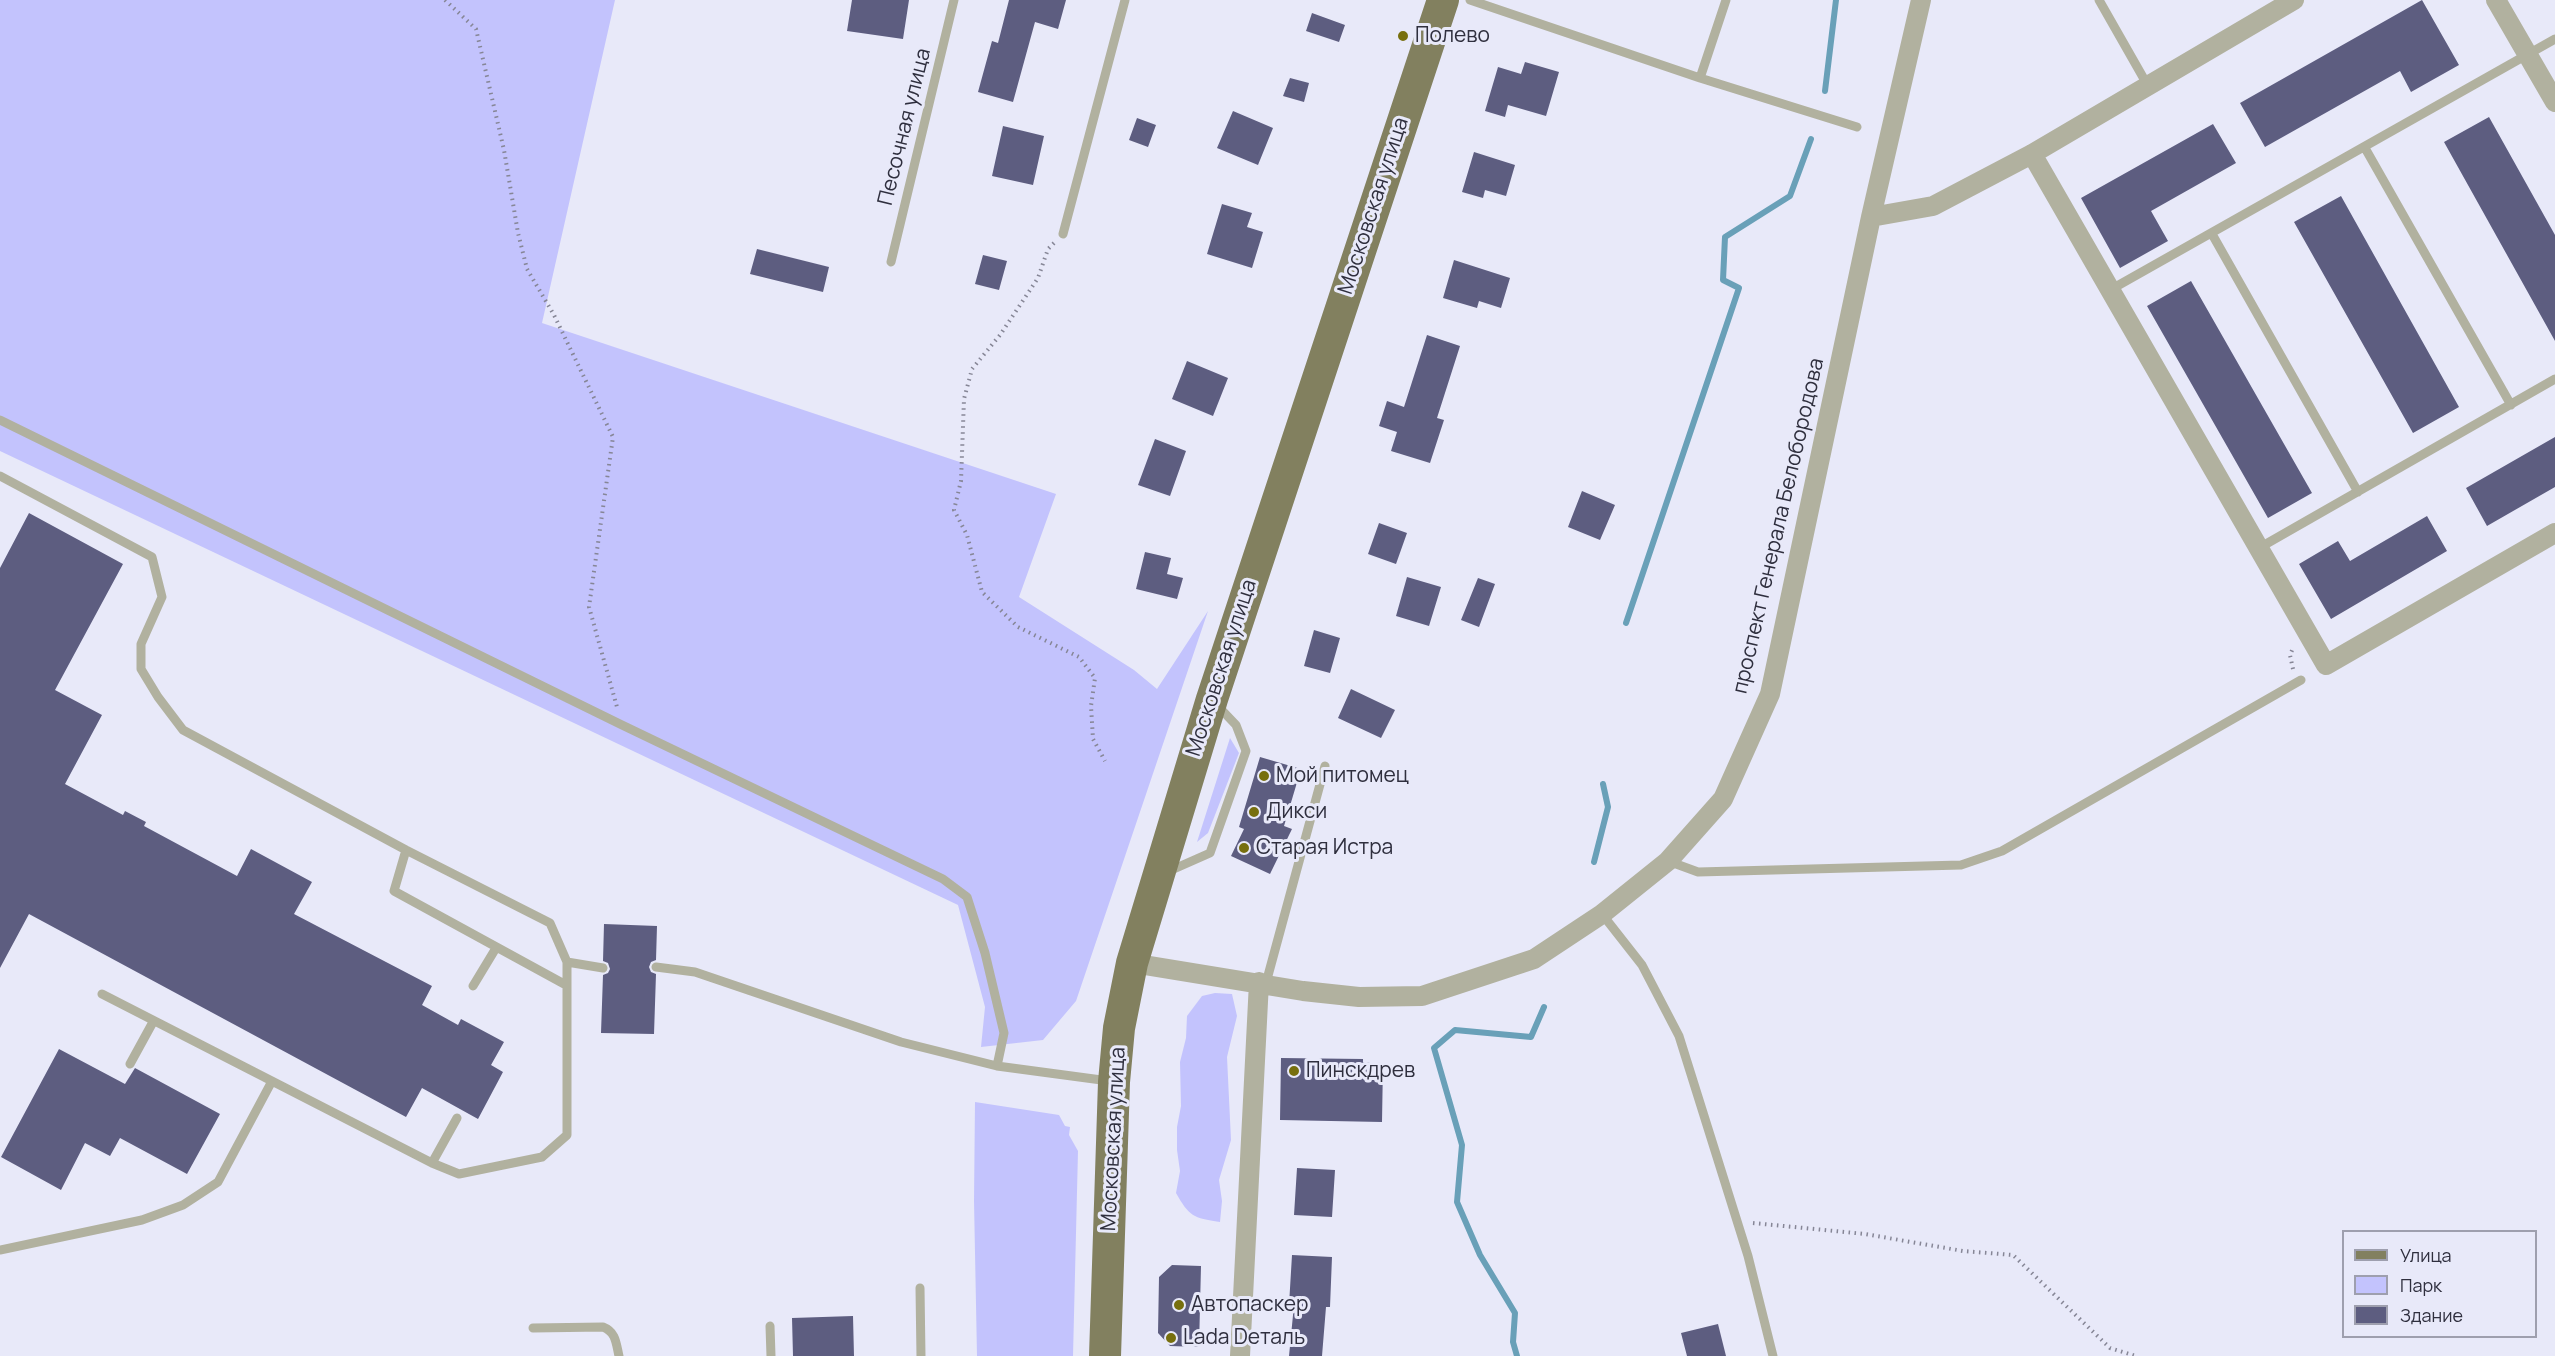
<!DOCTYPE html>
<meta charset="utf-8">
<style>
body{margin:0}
#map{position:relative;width:2555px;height:1356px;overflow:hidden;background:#e8e9f9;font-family:Manrope,sans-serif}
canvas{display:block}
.legend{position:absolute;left:2342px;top:1230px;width:195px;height:108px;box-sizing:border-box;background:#e8e9f9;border:2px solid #9e9fae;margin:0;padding:8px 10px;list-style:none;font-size:18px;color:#2f2f3e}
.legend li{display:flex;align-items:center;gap:12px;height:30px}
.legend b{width:30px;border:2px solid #9e9fae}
</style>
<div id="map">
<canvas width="2555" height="1356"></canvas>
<ul class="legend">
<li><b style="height:8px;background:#82805f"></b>Улица</li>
<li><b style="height:16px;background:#c3c3fd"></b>Парк</li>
<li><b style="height:16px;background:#5d5d80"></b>Здание</li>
</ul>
</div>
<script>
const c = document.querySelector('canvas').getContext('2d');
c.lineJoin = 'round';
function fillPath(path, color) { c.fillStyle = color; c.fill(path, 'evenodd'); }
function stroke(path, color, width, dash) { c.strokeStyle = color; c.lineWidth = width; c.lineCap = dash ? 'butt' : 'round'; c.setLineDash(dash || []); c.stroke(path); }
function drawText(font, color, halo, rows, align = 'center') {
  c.font = font + ' Manrope,sans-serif'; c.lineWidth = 6; c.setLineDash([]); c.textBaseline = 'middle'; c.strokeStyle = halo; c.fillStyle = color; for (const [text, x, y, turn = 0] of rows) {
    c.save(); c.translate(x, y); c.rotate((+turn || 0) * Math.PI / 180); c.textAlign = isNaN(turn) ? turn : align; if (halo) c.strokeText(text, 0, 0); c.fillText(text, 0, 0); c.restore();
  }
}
fillPath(new Path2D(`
 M0,0h615l-73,323 514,171 -37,103 115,73 23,19 51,-78 -132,390 -33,39 -62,7 4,-40 -27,-102 -958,-454z
 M1230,738l9,15 -31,80 -11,9z
 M1215,993l17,1 5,22 -10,41 4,83 -12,40 3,21 -2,21c-27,-4 -31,-6 -44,-29l4,-22 -3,-21v-23l4,-21 -1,-44 6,-24 1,-22 15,-20z
 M975,1102l84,13 6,11 5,1 -1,8 9,16 -5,205h-96l-3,-155z`), '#c3c3fd');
stroke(new Path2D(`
 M1825,91l11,-91
 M1626,623l113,-335 -16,-8 2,-43 65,-41 21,-57
 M1594,862l14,-55 -5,-23
 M1517,1356l-4,-14 2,-29 -35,-58 -23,-53 5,-57 -28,-97 21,-18 76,7 13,-30`), '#69a0b8', 6);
fillPath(new Path2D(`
 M852,0h57l-6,39 -56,-8z
 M1009,0h57l-8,29 -23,-7 -22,80 -35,-10 14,-51 6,2z
 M2422,0l37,65 -48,27 -11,-21 -135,76 -25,-44z
 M1312,13l33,12 -6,17 -33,-11z
 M1525,62l34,10 -13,44 -38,-11 -3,12 -20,-6 13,-44 23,7z
 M1290,78l19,5 -5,19 -21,-6z
 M1233,111l40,17 -15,37 -41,-17z
 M2489,117l66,118v106l-111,-199z
 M1137,118l19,7 -8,22 -19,-7z
 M2213,124l23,39 -85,48 17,30 -48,27 -39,-70z
 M1003,126l41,10 -11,49 -41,-9z
 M1474,152l41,13 -9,31 -21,-6 -2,8 -21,-6z
 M2341,196l118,211 -46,26 -119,-211z
 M1222,204l30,9 -5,14 16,5 -11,36 -45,-14z
 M757,249l72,18 -6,25 -73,-18z
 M983,255l24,6 -8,29 -24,-6z
 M1454,260l56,18 -9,30 -22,-7 -2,7 -34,-10z
 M2191,281l121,212 -44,25 -121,-212z
 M1427,335l33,11 -23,72 7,2 -14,43 -39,-12 6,-19 -18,-6 8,-25 17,6z
 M1187,361l41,17 -15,38 -41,-17z
 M2555,437v50l-68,39 -21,-38z
 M1155,439l31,12 -16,45 -32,-11z
 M1582,491l33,14 -15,35 -32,-13z
 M29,513l94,51 -68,126 47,25 -37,69 58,31 2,-4 21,11 -2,4 93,50 14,-27 61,33 -18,32 138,72 -10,19 36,20 3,-6 43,23 -13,23 12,7 -25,47 -56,-31 -16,29 -377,-203 -29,54v-400z
 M2427,516l20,35 -116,68 -32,-55 39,-23 12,20z
 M1379,523l28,10 -11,31 -28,-10z
 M1145,552l26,6 -4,16 16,4 -6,21 -41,-10z
 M1407,577l34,10 -12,39 -33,-10z
 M1478,578l17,6 -16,43 -18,-7z
 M1314,630l26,8 -10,35 -26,-7z
 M1351,689l44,21 -14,28 -43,-20z
 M1260,757l41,12 -17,57 8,3 -22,45 -39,-18 13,-27 -5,-2z
 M604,924l53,2 -1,34 -5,2 -2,5 2,5 5,2 -2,60 -53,-1 2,-58 5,-2 2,-4 -2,-6 -5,-2z
 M59,1049l66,35 10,-16 85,46 -33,60 -67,-36 -10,18 -25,-13 -24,47 -60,-33z
 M1281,1058l82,1v3l20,1 -1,59 -102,-2z
 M1297,1168l38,2 -3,47 -38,-2z
 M1292,1255l40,2 -2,50h-4l-4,49h-33l5,-51h-5z
 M1172,1265l29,1 -2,81 -29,-1 -12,-13 1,-56z
 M853,1316l1,40h-61l-1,-38z
 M1718,1324l8,32h-39l-6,-23z`), '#5d5d80');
stroke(new Path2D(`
 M445,0l31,29 28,121 14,83 9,36 27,46 59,122 -24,170 28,100
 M1054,243l-6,6 -10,29 -38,57 -28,34 -8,30 -3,82 -7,29 13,25 15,57 36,35 61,30 16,21 -4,28 2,33 12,22
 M2293,669l-3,-14 3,-7
 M1753,1223l112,11 98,17 50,4 97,93 26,8`), '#868696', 4, [1.5, 4.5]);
stroke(new Path2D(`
 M1470,0l230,78 26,-78
 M2099,0l49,86
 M1700,78l157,49
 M2365,148l146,257
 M1063,234l62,-234
 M2212,234l146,258
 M891,262l63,-262
 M2110,290l445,-251
 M0,420l622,305 321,154 24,18 18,56 19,80 -7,33
 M0,476l152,81 10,40 -21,47v25l17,28 25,33 223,120 144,73 17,39 36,6
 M2259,548l296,-169
 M406,850l-12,41 172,94
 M1668,861l30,11 263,-7 41,-14 299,-171
 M1167,872l43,-19 36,-102 -10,-26 -20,-21
 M1602,914l40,51 37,71 69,220 25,100
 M656,967l39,5 206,70 96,24 112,15
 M1266,983l59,-217
 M473,986l23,-38
 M102,994l330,169 27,11 83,-17 25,-22v-173
 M130,1064l23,-42
 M432,1163l25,-45
 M0,1250l142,-30 41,-15 35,-23 54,-101
 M920,1288l1,68
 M770,1326l1,30
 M533,1328l70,-1c13,5 13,16 16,29`), '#b1b19f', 9);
stroke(new Path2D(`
 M2496,0l59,102
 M2032,154l294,511 229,-132
 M1871,217l62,-11 99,-52 262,-154
 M1132,963l171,28 56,6 63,-1 112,-37 68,-45 66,-53 55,-62 47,-105 101,-477 50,-217
 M1240,1356l19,-374`), '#b1b19f', 20);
stroke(new Path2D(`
 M1105,1356l9,-274 5,-54 13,-65 80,-264 231,-699`), '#82805f', 32);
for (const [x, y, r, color] of [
 [1403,36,6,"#776f0e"],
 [1264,776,6,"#776f0e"],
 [1254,812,6,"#776f0e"],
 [1244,848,6,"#776f0e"],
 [1294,1071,6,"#776f0e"],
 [1179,1305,6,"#776f0e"],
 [1171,1338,6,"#776f0e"]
]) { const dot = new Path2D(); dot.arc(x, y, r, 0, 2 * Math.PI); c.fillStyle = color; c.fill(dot); stroke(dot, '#e8e9f9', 2); }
drawText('21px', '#2f2f3e', '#e8e9f9', [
 ["Полево",1415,36],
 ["Мой питомец",1276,776],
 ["Дикси",1266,812],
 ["Старая Истра",1256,848],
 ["Пинскдрев",1306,1071],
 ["Автопаскер",1191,1305],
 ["Lada Dеталь",1183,1338]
], 'left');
drawText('21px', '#2f2f3e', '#e8e9f9', [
 ["Песочная улица",905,127,-76],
 ["Московская улица",1374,206,-72],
 ["проспект Генерала Белобородова",1779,526,-77],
 ["Московская улица",1222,668,-72],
 ["Московская улица",1114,1139,-87]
]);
</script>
